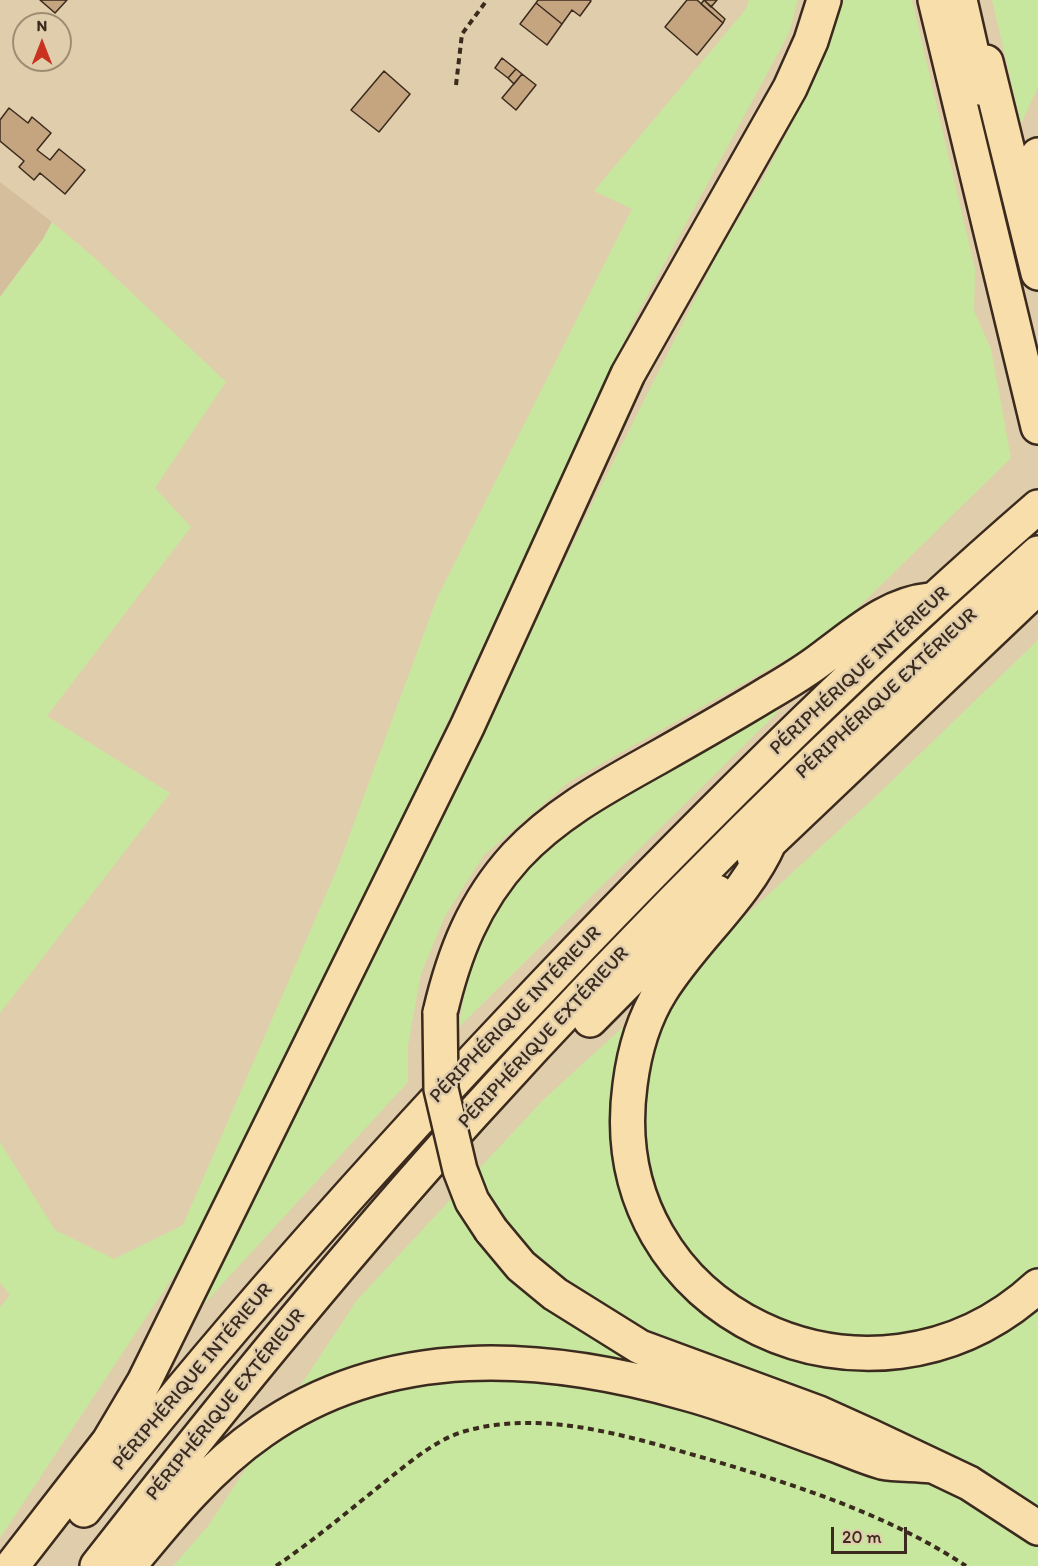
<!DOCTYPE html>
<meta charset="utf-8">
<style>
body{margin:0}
#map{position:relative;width:1038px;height:1566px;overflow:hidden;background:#e0cdab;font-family:Itim,sans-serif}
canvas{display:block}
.north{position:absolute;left:12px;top:12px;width:60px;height:60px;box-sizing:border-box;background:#e0cdab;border:2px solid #9e8c73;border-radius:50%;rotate:0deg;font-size:16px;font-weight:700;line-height:24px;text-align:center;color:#3b2a1e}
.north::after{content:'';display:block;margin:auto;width:21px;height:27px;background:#c8321e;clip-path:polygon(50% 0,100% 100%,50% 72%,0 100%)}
.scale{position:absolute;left:831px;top:1527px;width:76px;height:27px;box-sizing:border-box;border:3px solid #3b2a1e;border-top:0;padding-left:8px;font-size:18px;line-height:21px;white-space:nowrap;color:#3b2a1e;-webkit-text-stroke:4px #e0cdab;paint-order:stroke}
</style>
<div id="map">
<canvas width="1038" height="1566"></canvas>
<div class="north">N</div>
<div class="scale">20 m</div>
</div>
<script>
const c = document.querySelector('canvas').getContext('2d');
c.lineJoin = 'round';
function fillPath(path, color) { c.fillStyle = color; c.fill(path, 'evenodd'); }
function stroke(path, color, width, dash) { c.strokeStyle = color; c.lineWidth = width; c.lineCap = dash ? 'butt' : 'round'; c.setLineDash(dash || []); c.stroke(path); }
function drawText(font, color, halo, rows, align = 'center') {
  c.font = font + ' Itim,sans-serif'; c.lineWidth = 5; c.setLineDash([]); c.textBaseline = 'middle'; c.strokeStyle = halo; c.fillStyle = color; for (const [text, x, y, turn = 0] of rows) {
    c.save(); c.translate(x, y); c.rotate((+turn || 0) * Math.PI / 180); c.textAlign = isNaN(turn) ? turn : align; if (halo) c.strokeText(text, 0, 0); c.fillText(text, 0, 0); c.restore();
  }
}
fillPath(new Path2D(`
 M0,182l52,40 -9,17 -43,58z`), '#d5be9b');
fillPath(new Path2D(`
 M749,0h49l-9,33 -153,283 -221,476 -222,455 -193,291v-231l10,-12 -10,-12v-141l55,88 59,29 69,-34 154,-356 100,-271 195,-389 -38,-18 152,-182z
 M844,0h68l63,269 -1,42 17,38 20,109 -180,176 -262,148 -85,73 -39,61 -24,58 -13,71v37l-205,223 387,-797 130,-259 44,-72 56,-108z
 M992,0h46v87l-17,37z
 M52,222l44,37 130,123 -71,106 36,39 -144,189 123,77 -170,220v-716l43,-58z
 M1038,640v926h-865l35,-40 149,-226 186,-200 330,-301z
 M769,705l10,6 -320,316 10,-65 31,-65 39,-45 43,-38z`), '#c7e79f');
const building = new Path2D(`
 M40,0h27l-12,13z
 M538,0h52l1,1 -11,15 -8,-6 -10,14 -26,-21z
 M687,0h10l26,23 -26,32 -32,-28z
 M704,0l21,19 -2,4 -22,-19z
 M704,0h13l-6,7z
 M536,3l26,21 -15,21 -27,-21z
 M502,58l14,11 -8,9 -13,-10z
 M516,69l6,5 -8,10 -6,-6z
 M384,71l26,23 -31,38 -28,-22z
 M522,74l14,11 -20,25 -14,-12z
 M9,108l19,15 4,-6 19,16 -14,17 13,10 9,-11 26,21 -20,24 -25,-21 -6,7 -15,-13 5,-6 -24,-20v-21z`);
fillPath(building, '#c4a580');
stroke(building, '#3b2a1e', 1.5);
const trunk = new Path2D(`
 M935,0l103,427
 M960,0l20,88
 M986,62l52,211
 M1038,155v41
 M770,841c-25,57 -76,97 -109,150 -17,27 -27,62 -31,94 -31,229 242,354 408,201
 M754,857l284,-270
 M440,1013c14,-60 34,-111 76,-157 40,-43 91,-70 141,-98 37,-21 74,-42 110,-64 19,-11 39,-23 57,-37 33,-24 64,-53 106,-57
 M590,1020l127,-128
 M491,1230l30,36 34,28 85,53 179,66 51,23 99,47 69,45
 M84,1510c145,-185 302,-359 464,-529 156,-164 318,-325 490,-474
 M12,1566l97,-125 35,-59 323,-655 161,-353 162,-286 21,-47 13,-41
 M97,1566c120,-154 243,-305 373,-449 179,-198 369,-386 568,-564
 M129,1566c40,-49 81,-99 133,-135 127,-89 281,-78 423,-38 49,13 97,33 145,50 17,6 34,14 52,19 15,3 33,2 49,4`);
stroke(trunk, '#3b2a1e', 38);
stroke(new Path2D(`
 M456,85l6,-51 25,-34
 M276,1566c40,-27 77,-59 115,-89 20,-16 43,-35 68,-44 81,-26 171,4 249,26 90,27 179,55 258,107`), '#3b2a1e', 4, [6, 4.5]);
stroke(trunk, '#f8deab', 33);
const trunkBridge = new Path2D(`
 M440,1013l1,76 19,81 12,31 19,29`);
stroke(trunkBridge, '#3b2a1e', 38, []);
stroke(trunkBridge, '#f8deab', 33);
drawText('20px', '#3b2a1e', '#e0cdab', [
 ["PÉRIPHÉRIQUE INTÉRIEUR",860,671,-43],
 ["PÉRIPHÉRIQUE EXTÉRIEUR",887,694,-43],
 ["PÉRIPHÉRIQUE INTÉRIEUR",516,1015,-46],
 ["PÉRIPHÉRIQUE EXTÉRIEUR",544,1038,-47],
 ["PÉRIPHÉRIQUE INTÉRIEUR",193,1377,-50],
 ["PÉRIPHÉRIQUE EXTÉRIEUR",226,1405,-51]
]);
</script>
